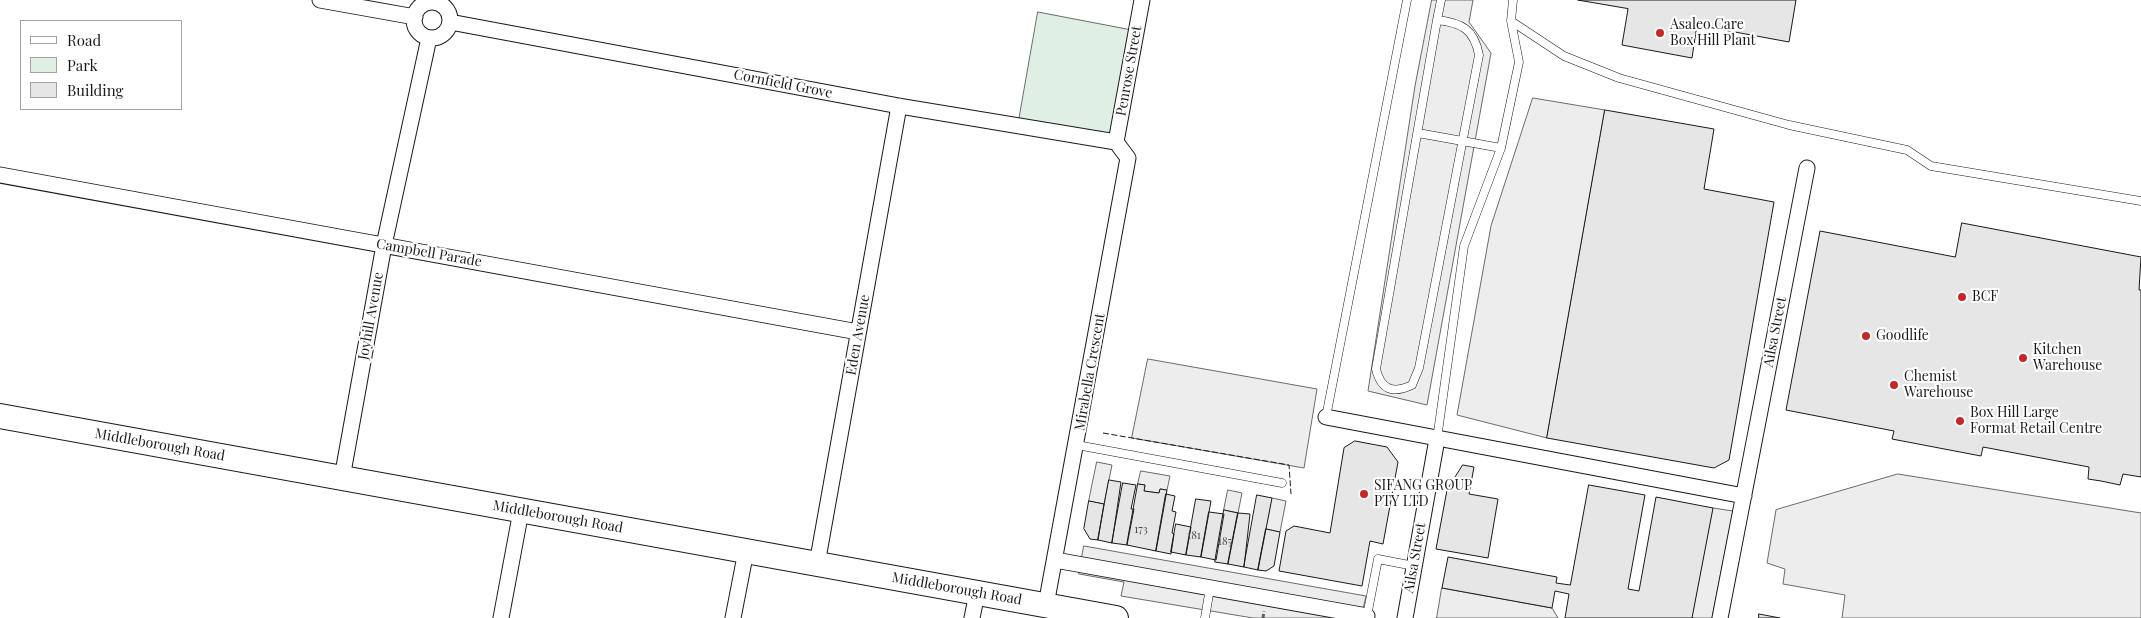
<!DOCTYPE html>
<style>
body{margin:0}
#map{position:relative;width:2141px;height:618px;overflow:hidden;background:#fff;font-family:"Playfair Display",serif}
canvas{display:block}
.legend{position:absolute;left:20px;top:20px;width:162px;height:90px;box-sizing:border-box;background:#fff;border:1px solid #a3a3a3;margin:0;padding:6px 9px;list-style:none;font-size:15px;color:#1a1a1a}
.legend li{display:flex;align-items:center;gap:10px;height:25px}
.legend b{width:25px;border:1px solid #a3a3a3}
</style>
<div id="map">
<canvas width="2141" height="618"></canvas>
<ul class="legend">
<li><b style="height:6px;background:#fff"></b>Road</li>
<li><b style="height:14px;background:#e0efe3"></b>Park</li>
<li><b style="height:14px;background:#e6e6e6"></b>Building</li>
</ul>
</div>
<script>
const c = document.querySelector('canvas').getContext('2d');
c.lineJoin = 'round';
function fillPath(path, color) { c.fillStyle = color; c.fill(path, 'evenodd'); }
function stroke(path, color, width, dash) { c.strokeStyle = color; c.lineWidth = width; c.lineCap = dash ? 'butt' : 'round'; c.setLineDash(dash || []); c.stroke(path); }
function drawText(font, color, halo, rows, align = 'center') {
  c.font = font + ' "Playfair Display",serif'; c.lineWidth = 4; c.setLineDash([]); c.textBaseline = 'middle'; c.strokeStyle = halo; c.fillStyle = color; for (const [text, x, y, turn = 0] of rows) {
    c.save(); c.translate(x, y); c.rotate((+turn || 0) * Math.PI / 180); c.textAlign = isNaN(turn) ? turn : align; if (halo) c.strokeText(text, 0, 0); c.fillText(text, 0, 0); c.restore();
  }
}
const green = new Path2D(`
 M1038,12l99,19 -21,111 -98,-16z`);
fillPath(green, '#e0efe3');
stroke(green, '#6a6a6a', 1);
const parking = new Path2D(`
 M1432,0h41l-4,22 22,31 -64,352 -59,-14 47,-305z
 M1533,98l72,12 -58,328 -90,-23 34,-189z
 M1148,359l169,30 -13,79 -172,-30z
 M1097,462l15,3 -8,39 -15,-3z
 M1141,471l29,5 -3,14 -7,-1 -1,4 -15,-2 1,-6 -7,-1z
 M1898,474l243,39v105h-299l3,-23 -62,-11 2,-15 -18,-6 9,-53z
 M1228,490l14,3 -4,20 -14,-3z
 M1272,498l14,3 -6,31 -14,-3z
 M1713,508l20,3 -21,107h-20z
 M1084,546l282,50 -5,22h-108l-132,-22 3,-14 -45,-8z
 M1442,588l110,20 6,10h-121z`);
fillPath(parking, '#ededed');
stroke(parking, '#6a6a6a', 1);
const building = new Path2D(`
 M1578,0h218l-7,42 -92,-17 -5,33 -70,-13 6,-36z
 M1605,110l109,19 -10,60 70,13 -45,258 -15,8 -167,-30z
 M1962,223l179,34 -2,33h2v187l-18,-3 -3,11 -19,-4 -13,-2 1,-12 -106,-20 -2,9 -89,-17 2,-8 -108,-21 34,-179 135,26z
 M1355,441l32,6 11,15 -15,82 -13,-3 -8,45 -83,-15 7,-40 8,-5 36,7 14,-85z
 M1463,465l11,2 -5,27 29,5 -10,59 -52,-9 11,-59z
 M1109,480l12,2 -9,61 -14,-3z
 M1123,483l13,2 -5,24h3l-7,36 -15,-2z
 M1138,484l7,1 -1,6 15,2 1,-4 7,1 -11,61 -29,-6z
 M1589,485l56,10 -17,94 11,2 17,-94 57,11 -21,110h-127l4,-24 -14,-3 -3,17 -110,-20 6,-31 109,20 -1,6 14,2z
 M1166,494l9,2 -3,15 4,1 -4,21 2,1 -3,20 -15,-3z
 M1257,495l15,3 -14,72 -14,-3z
 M1196,499l15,2 -10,56 -15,-2z
 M1089,501l15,3 -6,36 -8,-1 -6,-10z
 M1224,510l14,3 -10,51 -13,-2z
 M1209,512l15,2 -8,46 -15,-3z
 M1238,513l12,1 -6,53 -16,-3z
 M1176,524l15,3 -5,28 -15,-3z
 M1266,529l14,3 -6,34 -8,5 -8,-1z
 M1759,614l21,4h-21z`);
fillPath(building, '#e6e6e6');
stroke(building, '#1a1a1a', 1);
const service = new Path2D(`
 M1437,20c25,3 37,9 42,35l-60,313 -7,17c-19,9 -31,5 -36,-16z
 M1437,20l4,-20
 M1511,21l53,35 55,22 170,47 118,25 24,16 210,35
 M1418,133l83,15
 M1326,417l81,-417
 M1437,439l27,-193 37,-98 18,-86 -8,-41 2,-21
 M1077,445l205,38
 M1367,616l11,-57 36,7
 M1205,618l5,-30`);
const minor = new Path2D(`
 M320,0l95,17
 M414 20a18 18 0 1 1 36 0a18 18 0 1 1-36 0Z
 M450,22l449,84 217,36
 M1116,142l26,-142
 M0,175l858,157
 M1326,417l418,79
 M342,478l42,-233 45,-207
 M1055,560l312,56
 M817,564l82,-458
 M1046,605l82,-447 -12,-16
 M501,618l20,-107
 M733,618l13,-67
 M972,618l5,-25
 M1405,618l32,-179
 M1720,618l87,-450`);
const primary = new Path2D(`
 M0,416l1116,202`);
stroke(service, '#1a1a1a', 9);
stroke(minor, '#1a1a1a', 17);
stroke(primary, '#1a1a1a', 26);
stroke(new Path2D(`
 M1263,618l1,-7`), '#5f5f5f', 3, [4, 2.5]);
stroke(service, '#fff', 8);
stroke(minor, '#fff', 15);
stroke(primary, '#fff', 24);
stroke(new Path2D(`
 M1103,433l186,32 2,29`), '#1a1a1a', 1, [6, 2.5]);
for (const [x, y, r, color] of [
 [1660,33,5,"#c62828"],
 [1962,297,5,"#c62828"],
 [1866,336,5,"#c62828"],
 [2023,358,5,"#c62828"],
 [1894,385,5,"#c62828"],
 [1960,421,5,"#c62828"],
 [1364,494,5,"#c62828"]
]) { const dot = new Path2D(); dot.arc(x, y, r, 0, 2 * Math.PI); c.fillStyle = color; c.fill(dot); stroke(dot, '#fff', 2); }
drawText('11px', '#4d4d4d', null, [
 ["173",1141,530],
 ["181",1194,536],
 ["185",1225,542]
]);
drawText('14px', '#1a1a1a', '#fff', [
 ["Asaleo Care",1670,25],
 ["Box Hill Plant",1670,41],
 ["BCF",1972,297],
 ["Goodlife",1876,336],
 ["Kitchen",2033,350],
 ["Warehouse",2033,366],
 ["Chemist",1904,377],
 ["Warehouse",1904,393],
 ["Box Hill Large",1970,413],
 ["Format Retail Centre",1970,429],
 ["SIFANG GROUP",1374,486],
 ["PTY LTD",1374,502]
], 'left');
drawText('14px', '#1a1a1a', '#fff', [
 ["Penrose Street",1129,71,-80],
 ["Cornfield Grove",783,84,11],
 ["Campbell Parade",429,253,10],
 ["Joyhill Avenue",371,316,-80],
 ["Ailsa Street",1775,332,-79],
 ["Eden Avenue",858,335,-80],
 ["Mirabella Crescent",1090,372,-80],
 ["Middleborough Road",160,445,10],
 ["Middleborough Road",558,517,10],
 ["Ailsa Street",1415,558,-80],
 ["Middleborough Road",957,589,10]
]);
</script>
